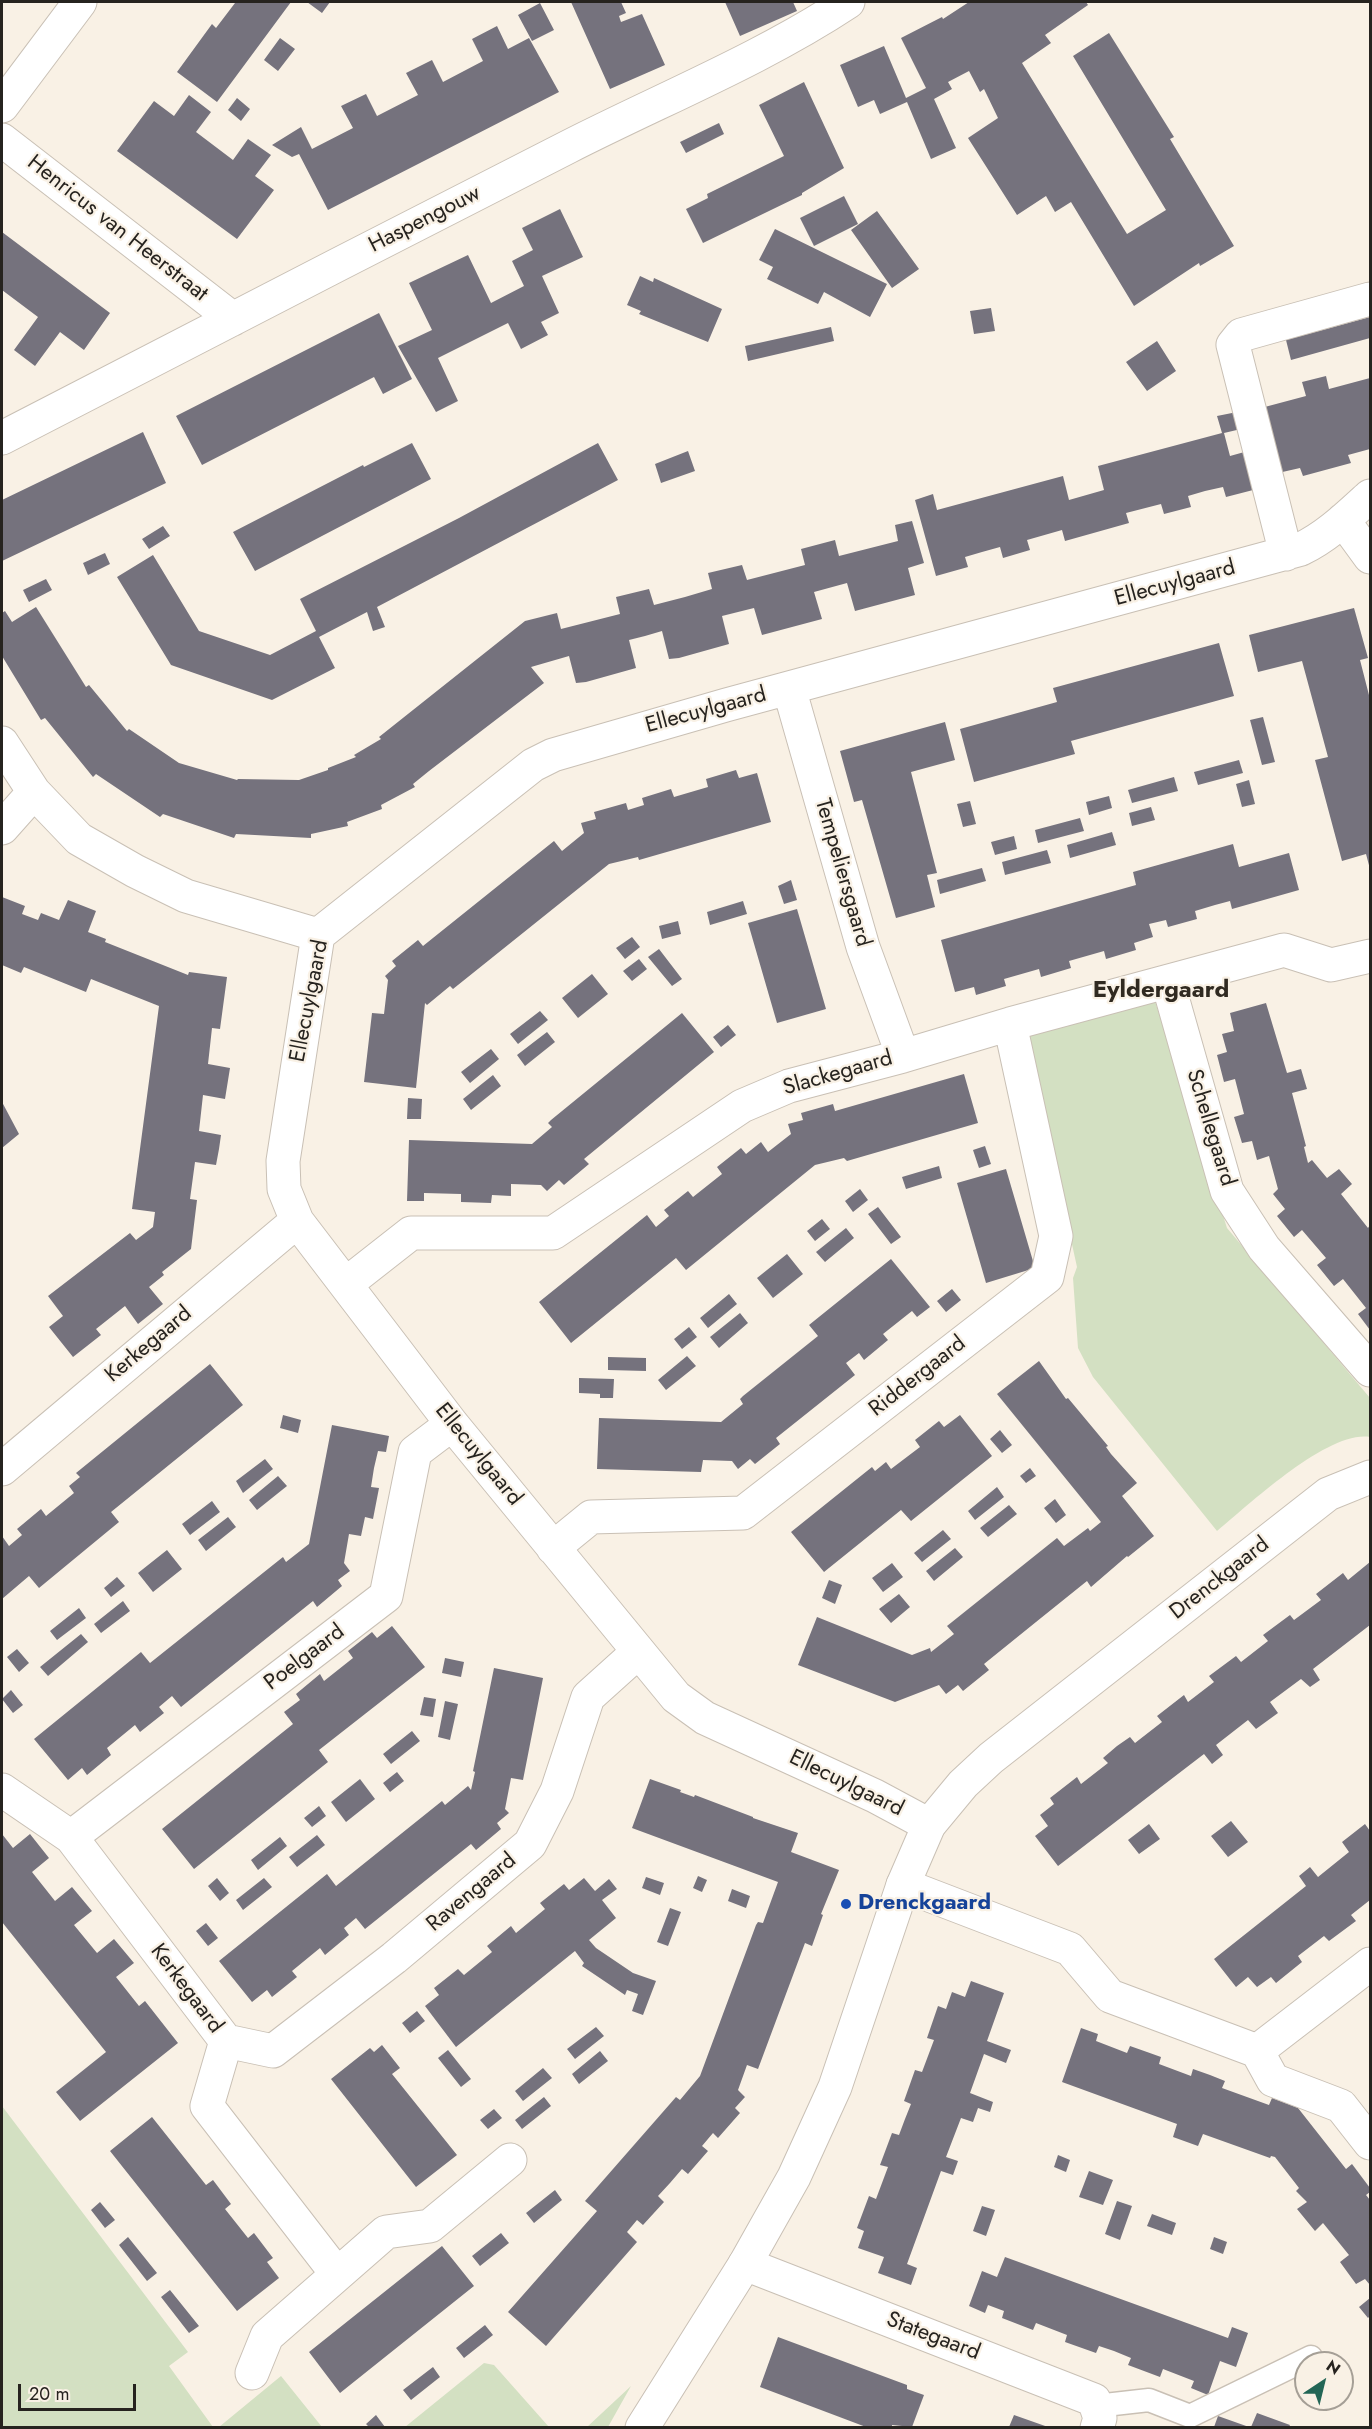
<!DOCTYPE html>
<style>
body{margin:0}
#map{position:relative;width:1372px;height:2429px;overflow:hidden;background:#f9f1e5;font-family:Jost,sans-serif}
canvas{display:block}
.frame{position:absolute;inset:0;border:3px solid #26231f;pointer-events:none}
.north{position:absolute;left:1294px;top:2351px;width:60px;height:60px;box-sizing:border-box;background:#f9f1e5;border:2px solid #a59f96;border-radius:50%;rotate:35deg;font-size:16px;font-weight:700;line-height:24px;text-align:center;color:#26231f}
.north::after{content:'';display:block;margin:auto;width:21px;height:27px;background:#236656;clip-path:polygon(50% 0,100% 100%,50% 72%,0 100%)}
.scale{position:absolute;left:18px;top:2384px;width:118px;height:27px;box-sizing:border-box;border:3px solid #26231f;border-top:0;padding-left:8px;font-size:18px;line-height:21px;white-space:nowrap;color:#26231f;-webkit-text-stroke:4px #f9f1e5;paint-order:stroke}
</style>
<div id="map">
<canvas width="1372" height="2429"></canvas>
<div class="frame"></div>
<div class="north">N</div>
<div class="scale">20 m</div>
</div>
<script>
const c = document.querySelector('canvas').getContext('2d');
c.lineJoin = 'round';
function fillPath(path, color) { c.fillStyle = color; c.fill(path, 'evenodd'); }
function stroke(path, color, width, dash) { c.strokeStyle = color; c.lineWidth = width; c.lineCap = dash ? 'butt' : 'round'; c.setLineDash(dash || []); c.stroke(path); }
function drawText(font, color, halo, rows, align = 'center') {
  c.font = font + ' Jost,sans-serif'; c.lineWidth = 4.5; c.setLineDash([]); c.textBaseline = 'middle'; c.strokeStyle = halo; c.fillStyle = color; for (const [text, x, y, turn = 0] of rows) {
    c.save(); c.translate(x, y); c.rotate((+turn || 0) * Math.PI / 180); c.textAlign = isNaN(turn) ? turn : align; if (halo) c.strokeText(text, 0, 0); c.fillText(text, 0, 0); c.restore();
  }
}
fillPath(new Path2D(`
 M1155,1001l72,227 143,170v39c-42,-7 -120,67 -153,94l-124,-154 -15,-29 -5,-70 4,-11 -28,-127 -20,-108z
 M2,2106l186,246 -19,14 44,61h-211z
 M484,2363l10,2 55,62h-144z
 M281,2376l41,51h-103z
 M631,2386l-23,41h-21z`), '#d3e0c2');
fillPath(new Path2D(`
 M233,2h58l-74,100 -40,-30 35,-48 4,4 19,-25z
 M307,2h23l-8,11z
 M571,2h50l5,11 -7,3 2,6 21,-8 23,51 -55,24z
 M725,2h68l4,9 -57,25z
 M969,2h117l2,3 -43,30 6,8 -29,20 105,171 39,-24 -93,-154 36,-23 65,104 -4,2 64,107 -34,20 -1,-3 -65,43 -63,-104 -16,10 -9,-16 -29,19 -49,-77 30,-20 -14,-29 -4,3 -11,-21 -21,11 4,7 -18,10 22,49 -25,11 -24,-57 -27,12 -6,-14 -16,7 -18,-42 44,-19 22,52 20,-10 -25,-50 41,-21 1,2z
 M540,3l14,27 -22,11 -14,-26z
 M497,26l11,23 21,-11 30,54 -231,118 -29,-56 -7,3 -20,-12 29,-18 11,22 41,-21 -12,-22 25,-12 11,22 41,-21 -12,-22 26,-13 11,22 40,-21 -11,-22z
 M280,38l15,11 -17,22 -14,-11z
 M804,82l40,86 -42,25v2l-99,48 -17,-34 22,-11 -1,-4 77,-38 -25,-51z
 M189,95l22,17 -15,20 37,28 15,-21 23,16 -16,21 19,14 -37,49 -120,-88 37,-50 20,15z
 M237,98l13,11 -9,12 -13,-11z
 M719,123l5,11 -38,19 -6,-11z
 M844,196l14,28 -44,22 -14,-28z
 M560,209l23,48 -41,19 17,37 -18,9 7,13 -27,14 -13,-26 -70,35 20,43 -22,11 -38,-66 34,-16 -23,-47 59,-28 23,48 33,-17 -12,-25 21,-11 -11,-22z
 M877,211l42,58 -27,19 -41,-58z
 M775,229l112,55 -17,33 -46,-25 -6,12 -51,-25 6,-12 -14,-7z
 M2,232l108,81 -26,37 -24,-18 -25,34 -21,-16 24,-33 -36,-27z
 M640,276l13,6 1,-4 68,31 -14,33 -69,-28 2,-3 -14,-6z
 M991,308l4,23 -21,3 -4,-23z
 M379,313l33,66 -29,15 -9,-17 -172,88 -26,-49z
 M1370,317v21l-79,22 -5,-20z
 M831,327l3,14 -86,20 -3,-15z
 M1157,341l19,30 -29,20 -21,-29z
 M1326,376l3,13 41,-11v71l-22,6 3,8 -48,13 -3,-8 -22,5 -17,-65 45,-12 -4,-14z
 M1237,412l4,17 -17,4 6,23 18,-5 9,38 -31,8 -3,-10 -18,4 -17,5 3,11 -27,7 -3,-10 -35,9 3,10 -64,18 -3,-11 -35,10 3,10 -27,8 -3,-11 -18,5 -17,5 3,10 -32,9 -21,-76 18,-6 4,16 126,-34 6,24 35,-10 -6,-24 124,-33 -5,-17z
 M143,432l23,51 -164,78v-61z
 M412,443l19,36 -176,92 -22,-39 130,-67 1,2z
 M598,443l20,37 -241,127 8,20 -12,4 -6,-19 -48,25 16,31 -63,32 -101,-35 -54,-88 36,-22 46,76 71,24 46,-24 -16,-32 159,-81z
 M688,451l7,20 -34,12 -6,-19z
 M912,521l12,42 -16,5 7,27 -60,16 -8,-28 -33,9 8,27 -60,16 -8,-27 -32,8 7,28 -50,14 -10,1 -7,-28 -17,5 -16,4 7,28 -50,14 -10,1 -7,-27 -38,11 13,16 -115,88 -16,13 2,3 -34,18 1,4 -35,13 1,4 -37,8v4l-75,-4 -2,4 -71,-24 -3,3 -64,-43 -3,3 -48,-59 -4,2 -39,-64v-43l3,-2 7,11 24,-15 50,80 3,-2 38,46 2,-2 50,34 58,17 1,-1 61,1 29,-10v-2l28,-11 -2,-2 27,-16 -2,-2 146,-116 32,-8 4,16 59,-15 -4,-17 33,-8 5,16 31,-8 27,-8 -4,-16 34,-8 5,15 58,-15 -4,-16 34,-9 4,16 59,-15 -3,-16z
 M163,526l7,10 -21,13 -7,-10z
 M105,553l5,11 -22,11 -5,-12z
 M46,579l6,11 -23,12 -6,-12z
 M1354,608l14,50 -8,2 10,39v170l-4,-15 -24,7 -27,-101 13,-3 -26,-96 -44,11 -9,-37z
 M1219,643l15,53 -163,45 4,13 -101,28 -14,-53 97,-27 -4,-14z
 M1263,717l12,45 -13,3 -12,-45z
 M945,722l10,38 -44,12 26,101 -10,2 8,32 -39,11 -34,-118 -8,2 -14,-51z
 M1239,760l4,13 -45,12 -4,-13z
 M736,770l3,8 18,-5 14,49 -132,38 -1,-3 -29,7 -156,125 -3,-3 -23,19 -2,-2 -9,85 -52,-6 8,-69 12,1 4,-34 -3,-4 11,-10 -4,-5 26,-21 5,6 131,-105 8,10 22,-18 -3,-10 15,-4 -2,-7 32,-9 2,7 16,-5 -2,-7 29,-9 3,8 34,-10 -2,-8z
 M1174,777l4,14 -46,12 -4,-13z
 M1249,780l6,24 -13,3 -6,-23z
 M1109,796l3,12 -23,7 -3,-13z
 M970,801l6,23 -13,3 -6,-23z
 M1151,807l4,13 -23,6 -3,-13z
 M1080,818l4,13 -46,12 -3,-13z
 M1112,832l4,13 -46,13 -3,-13z
 M1014,836l3,13 -22,6 -4,-13z
 M1233,844l6,23 50,-14 10,37 -67,19 -2,-8 -15,4 -20,6 2,8 -29,8 -2,-7 -17,4 4,13 -19,6 2,7 -30,9 -2,-8 -35,10 2,7 -30,9 -2,-8 -35,10 2,7 -30,9 -2,-8 -19,5 -14,-52 195,-55 -3,-13z
 M1047,850l4,13 -46,12 -3,-13z
 M982,868l4,13 -46,13 -3,-14z
 M791,880l6,20 -13,4 -6,-18z
 M2,897l23,9 -3,8 16,6 3,-7 18,7 9,-20 28,11 -8,21 18,7 -1,3 83,33 1,-3 38,5 -7,52 -8,-1 -4,36 22,4 -5,31 -22,-4 -4,36 22,4 -2,14 -3,16 -21,-3 -5,37 7,1 -6,49 -29,23 2,3 -15,12 14,17 -25,20 -13,-18 -29,23 5,6 -28,22 -24,-30 14,-11 -15,-20 82,-63 6,7 17,-13 2,-15 -23,-3 27,-203 -68,-27 -5,13 -62,-25 -3,6 -19,-8z
 M743,901l4,13 -37,11 -3,-13z
 M797,909l29,100 -49,14 -29,-100z
 M678,921l3,13 -19,5 -3,-13z
 M632,937l8,10 -15,12 -9,-11z
 M659,949l23,30 -10,7 -24,-29z
 M639,959l8,10 -15,12 -9,-10z
 M592,974l16,20 -30,24 -16,-20z
 M1266,1003l21,70 14,-4 6,20 -15,4 14,53 -2,1 4,16 4,-3 15,18 12,-9 13,15 -11,10 27,34 2,-3v105l-12,-16 8,-6 -23,-29 -9,7 -17,-21 9,-7 -24,-28 -8,7 -17,-21 8,-7 -12,-15 5,-5 -9,-33 -12,4 -5,-19 -10,2 -8,-26 10,-3 -9,-35 -11,3 -7,-27 10,-3 -5,-18 12,-3 -4,-18z
 M540,1011l8,9 -30,24 -8,-10z
 M682,1013l32,39 -130,107 5,5 -25,21 -5,-5 -12,11 -6,-6 -30,-1v12l-19,-1 -1,8 -30,-1v-8l-37,-1v8h-17l2,-61 123,4 20,-17 -4,-4 3,-3z
 M728,1025l8,10 -15,12 -8,-10z
 M547,1032l8,10 -30,24 -8,-11z
 M491,1049l8,10 -29,24 -9,-11z
 M964,1074l14,49 -131,38 -3,-3 -29,7 -129,105 -10,-12 -105,85 -32,-41 108,-87 9,12 13,-11 -5,-6 24,-19 5,6 29,-23 -5,-7 24,-19 5,6 15,-12 7,10 23,-18 -3,-10 15,-4 -2,-7 32,-9 2,7z
 M493,1075l8,11 -30,24 -8,-11z
 M408,1098l14,1 -1,20h-14z
 M2,1102l17,32 -17,14z
 M985,1146l6,18 -12,4 -6,-18z
 M939,1166l3,12 -36,11 -4,-12z
 M1006,1169l29,99 -49,15 -29,-100z
 M860,1189l8,11 -15,12 -8,-11z
 M878,1207l23,30 -10,7 -23,-30z
 M822,1219l8,10 -15,12 -8,-10z
 M846,1228l8,10 -29,24 -9,-10z
 M787,1254l16,20 -30,24 -16,-20z
 M891,1259l39,48 -13,10 -5,-6 -29,23 5,6 -24,20 -5,-7 -13,10 9,12 -79,63 4,6 -25,20 -5,-5 -12,10 -6,-8 -29,-1 -2,12 -104,-3 2,-51 122,4 22,-18 -3,-5 3,-3 75,-60 -9,-11z
 M952,1289l9,11 -15,12 -9,-11z
 M729,1294l8,10 -29,24 -8,-10z
 M740,1313l8,10 -29,25 -9,-11z
 M689,1327l8,10 -15,12 -8,-10z
 M687,1356l9,10 -30,24 -8,-10z
 M608,1357l38,1v13l-38,-1z
 M1039,1361l27,38 2,-1 40,48 -2,1 5,7 26,29 -15,13 32,40 -26,21 -1,-1 -36,31 -4,-6 -51,41 -52,42 5,6 -26,21 -5,-6 -12,9 -7,-9 -44,17 -97,-37 19,-48 95,38 18,-7 1,4 23,-18 -7,-8 110,-88 7,8 24,-18 2,3 11,-9 -104,-128z
 M210,1364l33,41 -132,107 8,10 -80,66 -10,-12 -27,23v-63l7,10 13,-11 -5,-6 24,-20 5,7 28,-23 -5,-7 11,-9 -4,-4z
 M579,1378l35,1 -1,19h-13v-4l-21,-1z
 M283,1415l18,5 -3,13 -18,-5z
 M960,1415l32,41 -81,65 -10,-11 -77,62 -33,-40 81,-65 3,4 11,-9 5,7 29,-22 -5,-7 24,-19 5,6z
 M332,1425l57,11 -3,16 -8,-1 -4,17 -3,19 8,1 -6,31 -8,-2 -4,19 -12,-2 -5,29 6,8 -12,9 4,6 -25,21 -4,-6 -132,106 -9,-11 -13,11 5,6 -24,19 -5,-7 -28,23 4,7 -24,20 -5,-7 -14,12 -34,-41 107,-87 9,11 133,-106 3,5 23,-18z
 M1000,1430l12,15 -10,8 -12,-14z
 M265,1459l8,10 -30,24 -7,-12z
 M1030,1468l6,8 -10,7 -6,-7z
 M278,1476l9,10 -30,24 -8,-10z
 M997,1487l7,10 -29,23 -7,-9z
 M1055,1499l11,16 -10,8 -12,-15z
 M212,1501l8,11 -30,23 -8,-11z
 M1009,1505l8,9 -29,23 -8,-9z
 M228,1517l8,10 -30,24 -8,-11z
 M943,1530l8,9 -29,23 -8,-9z
 M955,1548l8,9 -29,24 -8,-10z
 M167,1550l15,19 -29,23 -15,-19z
 M1370,1562v63l-57,44 7,11 -10,7 -9,-8 -31,23 8,11 -22,16 -8,-9 -32,25 7,10 -11,9 -8,-10 -146,112 -23,-30 13,-10 -8,-11 14,-11 -4,-6 27,-21 4,7 27,-21 -5,-5 14,-12 13,-9 5,6 27,-21 -5,-6 27,-21 4,7 26,-20 -5,-6 27,-20 5,6 27,-21 -5,-6 27,-20 4,5 27,-20 -5,-6 27,-21 5,7z
 M892,1563l11,14 -20,15 -11,-14z
 M117,1577l8,9 -14,11 -7,-9z
 M829,1580l13,5 -7,19 -13,-6z
 M899,1594l11,13 -19,16 -12,-14z
 M123,1601l7,10 -29,22 -7,-9z
 M79,1608l7,10 -29,22 -7,-9z
 M392,1626l33,41 -106,83 9,12 -134,107 -32,-40 131,-105 -9,-12 16,-12 -4,-6 24,-20 4,7 29,-23 -5,-7 24,-19 5,6z
 M81,1634l7,8 -40,34 -8,-9z
 M17,1649l12,14 -10,9 -12,-15z
 M445,1658l19,4 -3,15 -19,-4z
 M494,1668l49,10 -20,102 -12,-2 -6,31 4,4 -12,10 4,6 -25,21 -5,-6 -106,85 -9,-11 -12,10 5,7 -24,20 -5,-7 -28,23 5,6 -25,20 -5,-7 -15,12 -33,-41 108,-87 9,12 106,-85 3,4 23,-19 3,4 4,-18 -2,-1z
 M11,1690l12,15 -10,8 -11,-14z
 M424,1697l12,2 -3,18 -13,-2z
 M445,1701l13,3 -8,36 -12,-3z
 M412,1731l8,10 -29,23 -8,-10z
 M397,1772l7,9 -14,11 -7,-9z
 M360,1779l15,20 -29,23 -15,-20z
 M650,1779l31,11 -1,2 14,5 1,-2 58,22v1l45,15 -7,19 48,18 -18,44 2,1 -11,31 -7,-3 -47,126 -11,-4 -9,25 7,7 -10,11 5,5 -22,25 -5,-5 -11,13 6,5 -20,23 -6,-5 -12,14 -12,13 6,6 -21,23 -6,-5 -10,12 10,10 -91,104 -38,-34 89,-101 -12,-10 91,-104 4,3 20,-24 56,-151 2,-3 5,1 15,-41 -146,-54z
 M319,1806l7,10 -14,11 -8,-9z
 M1231,1821l17,21 -20,15 -17,-21z
 M1149,1824l11,15 -21,15 -11,-14z
 M1365,1824l5,7v69l-19,15 5,6 -27,20 -5,-5 -26,20 4,6 -26,21 -5,-6 -14,10 -9,-10 -12,10 -22,-28 92,-73 -7,-10 11,-9 8,10 31,-25 -7,-10z
 M2,1834l11,14 17,-14 19,24 -17,14 23,29 17,-14 20,24 -18,14 23,28 17,-14 20,24 -18,14 23,29 6,-5 33,42 -98,78 -24,-29 50,-40 -104,-130z
 M317,1835l8,10 -28,22 -8,-10z
 M280,1837l7,9 -29,24 -7,-10z
 M698,1876l9,4 -5,12 -9,-4z
 M646,1877l18,6 -4,12 -18,-7z
 M217,1878l12,15 -9,8 -12,-15z
 M264,1878l8,9 -29,23 -7,-10z
 M584,1878l11,13 14,-12 8,10 -15,11 14,18 -27,22 7,8 37,25 23,8 -13,34 -11,-4 6,-17 -11,-4 -2,5 -43,-29 2,-3 -9,-12 -119,96 -31,-41 14,-11 -5,-7 24,-19 6,6 28,-23 -5,-6 24,-20 5,7 29,-24 -5,-6 24,-19 5,6z
 M732,1889l18,7 -4,12 -18,-7z
 M670,1908l11,4 -13,34 -11,-4z
 M206,1923l12,15 -10,8 -12,-15z
 M971,1981l33,12 -17,48 24,9 -5,13 -22,-9 -14,39 23,9 -3,10 -12,-4 -5,14 -12,-4 -15,39 12,4 -5,14 -12,-4 -34,93 10,4 -6,17 -33,-12 6,-16 -26,-9 6,-17 -7,-3 12,-32 7,3 12,-32 -8,-2 12,-32 7,2 6,-16 6,-15 -7,-3 11,-31 7,2 12,-32 -7,-2 11,-32 8,3 6,-17 13,5z
 M417,2011l8,10 -15,12 -8,-10z
 M596,2027l8,9 -29,23 -8,-10z
 M1081,2028l17,6 -2,7 31,12 3,-7 17,6 14,5 -2,7 32,12 2,-7 17,6 15,6 -3,7 47,17 3,-7 26,10 48,61 6,-5 18,24v4l-4,3 4,5v85l-5,-6 -9,5 -16,-22 9,-7 -26,-32 -8,8 -18,-22 10,-7 -11,-11 3,-3 -24,-31 -4,-1 -1,2 -67,-24 -5,12 -25,-9 4,-13 -115,-42z
 M382,2045l18,23 -8,6 65,81 -41,32 -85,-108 39,-31 4,4z
 M448,2050l23,29 -10,8 -23,-29z
 M600,2051l8,10 -29,23 -7,-10z
 M543,2068l9,10 -29,23 -8,-10z
 M544,2097l7,9 -29,23 -7,-9z
 M494,2109l8,9 -14,11 -8,-9z
 M152,2117l54,68 7,-5 18,24 -6,5 23,29 6,-5 19,25 -6,4 12,16 -42,33 -127,-160z
 M1058,2155l12,5 -4,12 -12,-5z
 M1089,2171l24,9 -10,25 -24,-8z
 M555,2190l7,10 -28,23 -8,-10z
 M1117,2201l15,5 -12,34 -15,-6z
 M100,2202l15,18 -10,8 -14,-18z
 M982,2206l13,4 -9,26 -13,-5z
 M1152,2214l24,9 -4,12 -25,-9z
 M501,2233l8,10 -29,23 -8,-10z
 M128,2237l29,36 -10,8 -28,-36z
 M1214,2237l13,5 -4,12 -13,-5z
 M442,2246l32,40 -134,107 -31,-41z
 M1005,2257l223,81 4,-11 16,6 -12,34 -16,-6 -12,34 -17,-7 3,-7 -31,-12 -3,8 -32,-12 3,-7 -17,-7 -15,-5 -3,7 -31,-11 2,-7 -31,-12 -3,7 -31,-12 2,-7 -16,-6 -3,8 -16,-7 13,-35 15,6z
 M170,2290l29,36 -10,7 -28,-36z
 M1370,2298v18l-2,2 -9,-11z
 M485,2325l8,10 -29,23 -8,-10z
 M778,2337l129,48v4l17,6 -12,32 -20,-2v2h-26l-106,-40z
 M433,2367l7,10 -29,23 -8,-10z
 M1257,2413l33,12 -1,2h-38z
 M376,2415l9,12h-16l-3,-3z
 M1014,2415l34,12h-39z
 M1218,2416l31,11h-35z`), '#75727d');
const service = new Path2D(`
 M1096,2406l53,-6 41,16 121,-59`);
const minor = new Path2D(`
 M2,106l78,-104
 M2,140l231,179
 M2,438c188,-97 377,-195 566,-291 92,-47 194,-88 280,-145
 M1343,520l27,37
 M1286,554l-53,-209 8,-10 129,-36
 M789,688l74,259 40,109
 M2,743l32,49 45,47 56,32 51,25 132,39
 M2,828l32,-36
 M1168,983l59,208 37,57 106,122
 M346,1284l65,-51h142l189,-127 47,-20 114,-30 107,-32 274,-74 47,15 39,-9
 M2,1469l295,-248
 M553,1548l38,-31 152,-4 304,-236 9,-41 -46,-212
 M2,1790l69,47 155,204 -19,65 130,168
 M929,1825l-54,-29 -170,-78 -29,-21 -224,-273 -155,-203 -13,-32 -1,-28 35,-226 215,-170 20,-10 173,-50 575,-156c27,-13 48,-34 69,-53
 M71,1837l315,-241 29,-144 37,-28
 M903,1885l167,64 40,47 147,55 16,29 68,26 29,37
 M226,2041l47,10 121,-93 136,-114 27,-53 31,-94 50,-45
 M1257,2051l113,-87
 M745,2264l349,136 6,18 -3,10
 M252,2373l15,-37 119,-104 44,-6 80,-66`);
const tertiary = new Path2D(`
 M642,2428l103,-164 49,-87 41,-90 68,-202 26,-60 34,-41 28,-26 337,-264 42,-17`);
stroke(service, '#c9c0b5', 25);
stroke(minor, '#c9c0b5', 35);
stroke(tertiary, '#c9c0b5', 35);
stroke(service, '#fff', 22);
stroke(minor, '#fff', 33);
stroke(tertiary, '#fff', 33);
for (const [x, y, r, color] of [
 [846,1904,6,"#1a4fb4"]
]) { const dot = new Path2D(); dot.arc(x, y, r, 0, 2 * Math.PI); c.fillStyle = color; c.fill(dot); stroke(dot, '#f9f1e5', 2); }
drawText('22px', '#26231f', '#f9f1e5', [
 ["Haspengouw",425,220,-27],
 ["Henricus van Heerstraat",117,229,38],
 ["Ellecuylgaard",1175,584,-15],
 ["Ellecuylgaard",706,711,-15],
 ["Tempeliersgaard",842,873,74],
 ["Ellecuylgaard",310,1001,-79],
 ["Slackegaard",838,1074,-16],
 ["Schellegaard",1210,1128,73],
 ["Kerkegaard",149,1345,-40],
 ["Riddergaard",918,1377,-38],
 ["Ellecuylgaard",478,1455,51],
 ["Drenckgaard",1220,1579,-38],
 ["Poelgaard",305,1658,-37],
 ["Ellecuylgaard",846,1784,26],
 ["Ravengaard",472,1893,-40],
 ["Kerkegaard",186,1989,53],
 ["Stategaard",933,2337,21]
]);
drawText('bold 22px', '#164399', '#f9f1e5', [
 ["Drenckgaard",858,1904]
], 'left');
drawText('bold 24px', '#302a21', '#f9f1e5', [
 ["Eyldergaard",1161,991]
]);
</script>
